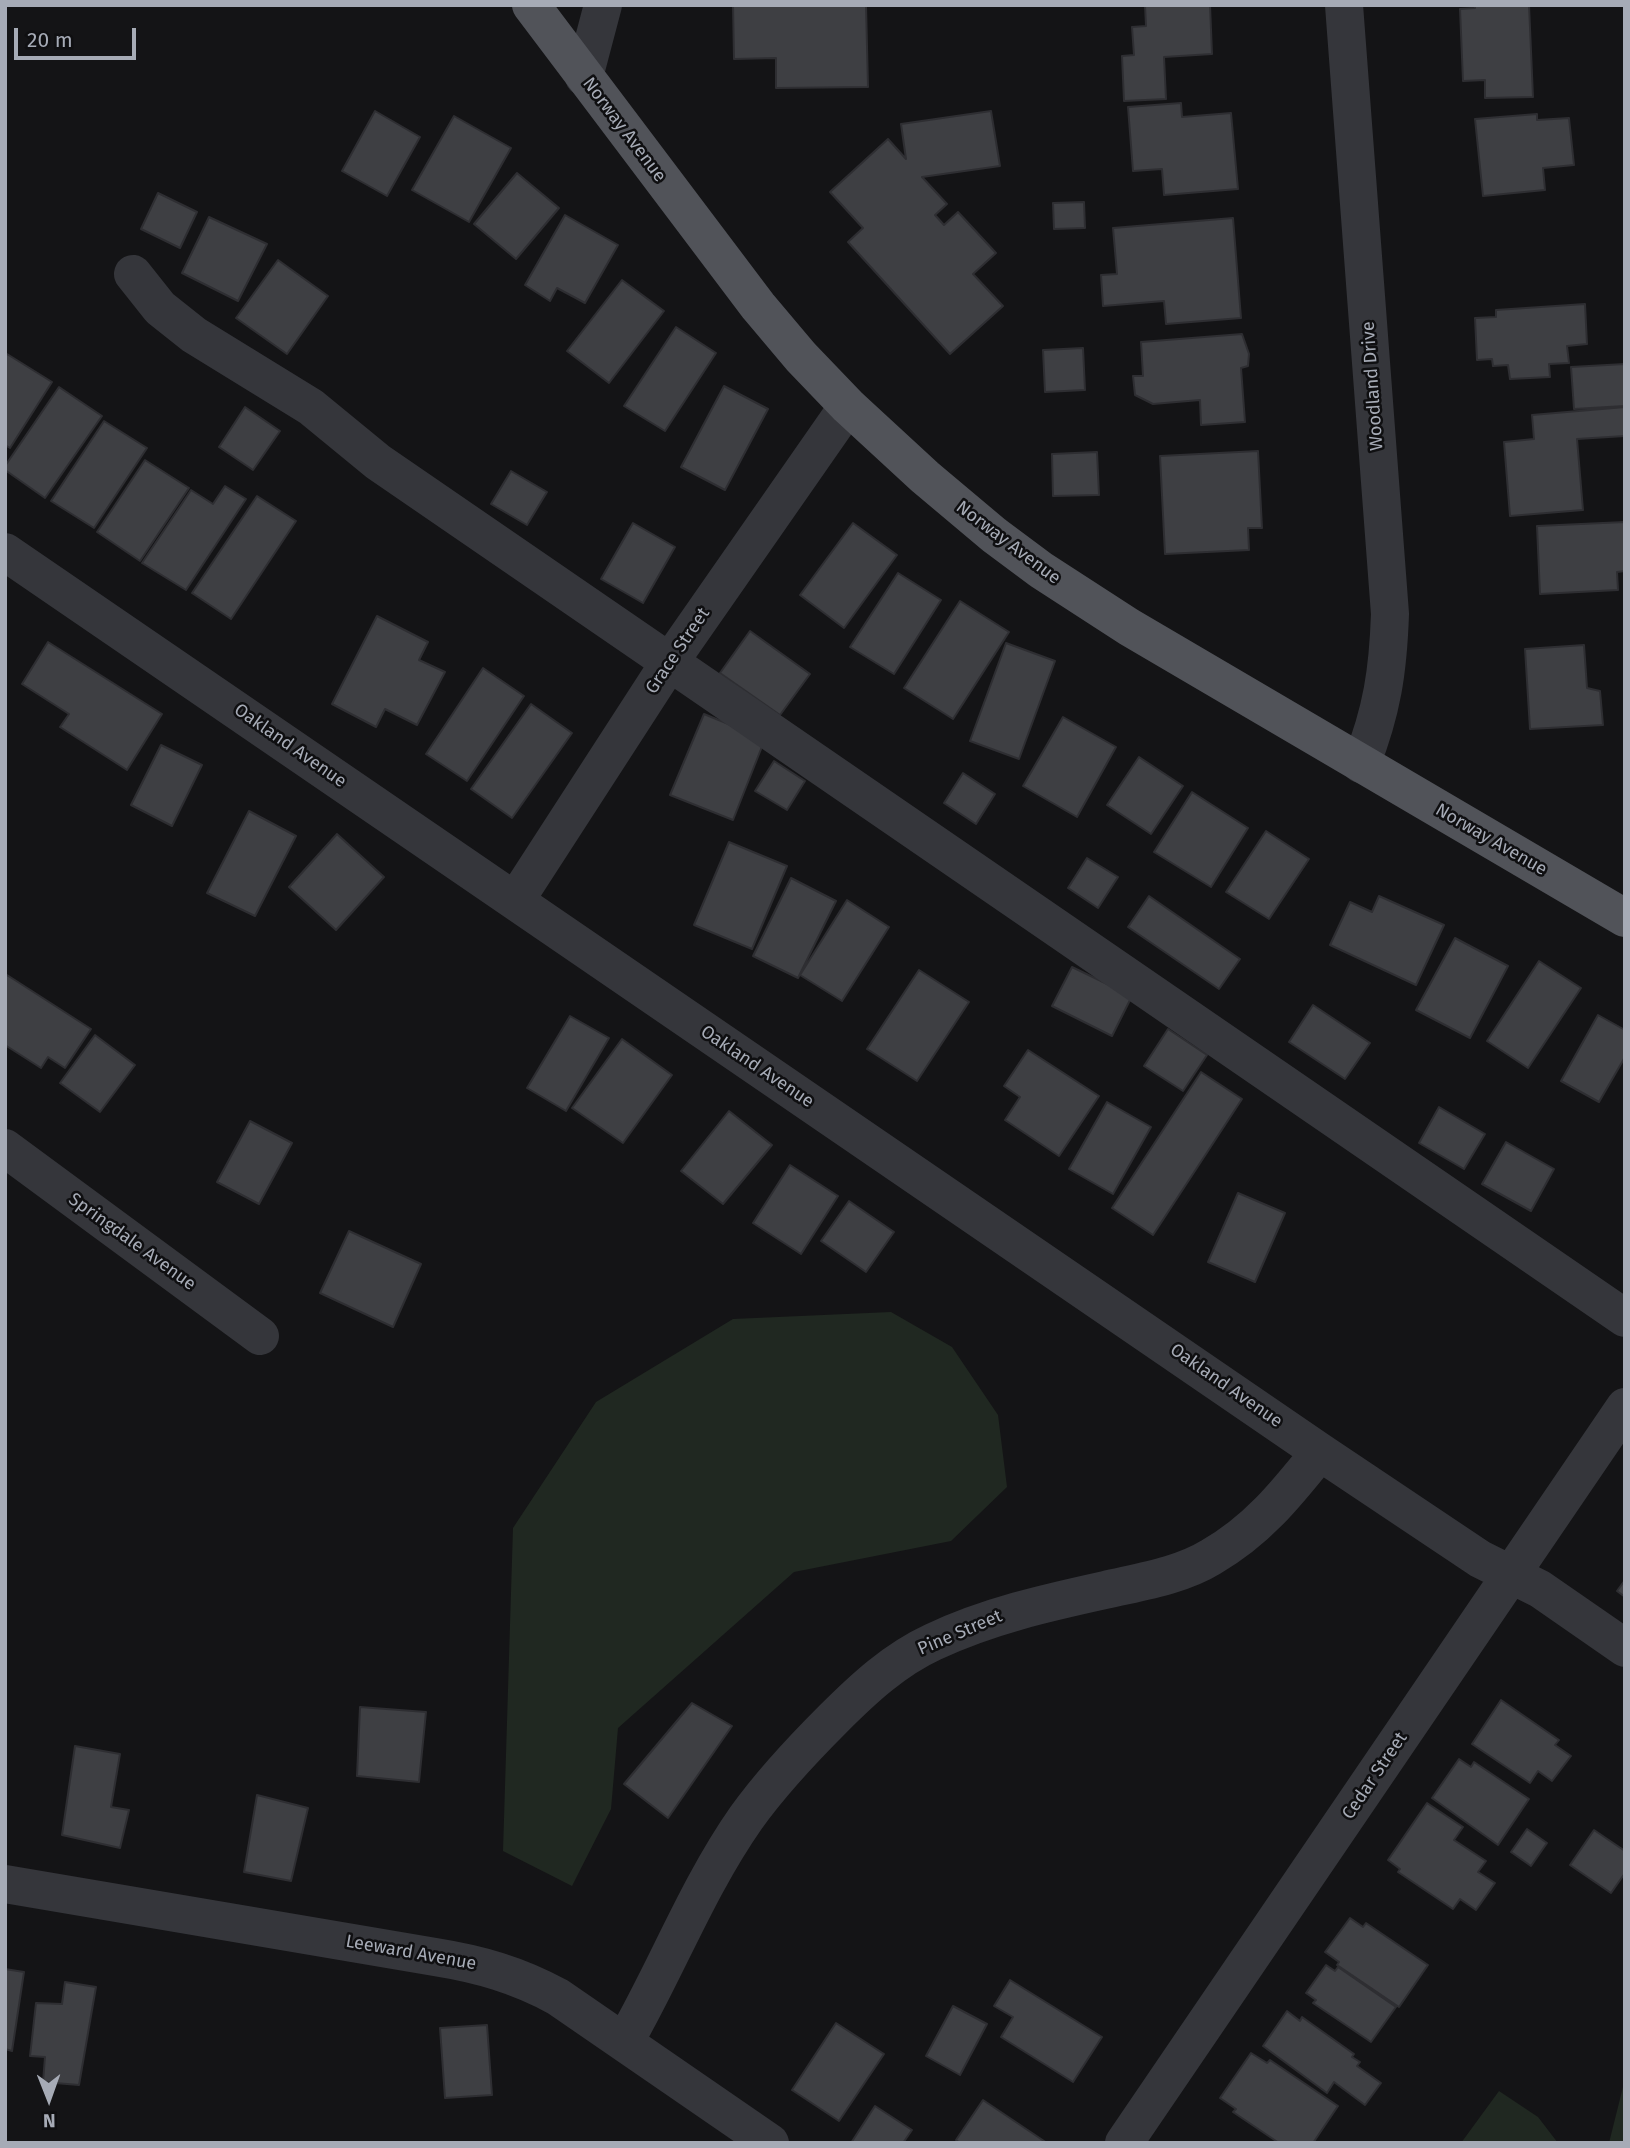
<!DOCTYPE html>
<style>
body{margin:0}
#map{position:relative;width:1630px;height:2148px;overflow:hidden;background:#141416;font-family:"Fira Sans",sans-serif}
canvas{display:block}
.frame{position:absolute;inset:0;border:7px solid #a6abb6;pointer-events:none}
.north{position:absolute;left:14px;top:2064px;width:70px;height:70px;-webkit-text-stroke:5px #0f0f11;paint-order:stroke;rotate:179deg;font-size:19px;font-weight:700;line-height:28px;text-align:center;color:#a6abb6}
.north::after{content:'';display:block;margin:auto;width:24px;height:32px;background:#a6abb6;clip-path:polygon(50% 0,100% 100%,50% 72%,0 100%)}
.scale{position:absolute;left:14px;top:28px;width:122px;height:32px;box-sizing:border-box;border:4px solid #a6abb6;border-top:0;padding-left:9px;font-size:21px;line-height:24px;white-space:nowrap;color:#a6abb6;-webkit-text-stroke:5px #0f0f11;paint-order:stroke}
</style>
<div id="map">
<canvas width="1630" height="2148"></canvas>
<div class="frame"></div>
<div class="north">N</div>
<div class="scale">20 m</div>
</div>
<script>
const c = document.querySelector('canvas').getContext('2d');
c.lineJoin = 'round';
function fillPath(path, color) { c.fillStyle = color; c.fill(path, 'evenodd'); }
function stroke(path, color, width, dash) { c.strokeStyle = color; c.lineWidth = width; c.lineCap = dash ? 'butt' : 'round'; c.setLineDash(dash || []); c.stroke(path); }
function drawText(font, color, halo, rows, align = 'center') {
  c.font = font + ' "Fira Sans",sans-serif'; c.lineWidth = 5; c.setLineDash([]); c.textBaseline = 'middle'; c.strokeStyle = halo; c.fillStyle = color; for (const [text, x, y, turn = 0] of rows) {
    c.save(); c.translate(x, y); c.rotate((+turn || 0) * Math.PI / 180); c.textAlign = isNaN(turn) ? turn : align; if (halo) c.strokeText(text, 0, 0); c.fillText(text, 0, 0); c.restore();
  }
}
fillPath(new Path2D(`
 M891,1312l61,35 46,68 9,72 -56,54 -157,31 -176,156 -7,81 -39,77 -69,-35 10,-323 83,-126 137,-83z
 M1623,2087l2,56h-16z
 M1499,2091l39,26 20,26h-97z`), '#202821');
const building = new Path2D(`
 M733,5h133l2,82 -92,1v-30l-42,1z
 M1145,5h65l2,49 -48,3 2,42 -42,2 -2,-45 12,-1 -2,-28 14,-1z
 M1475,5h54l4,92 -48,1v-18l-22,1 -3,-72 15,-1z
 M1181,103l1,14 49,-4 7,76 -74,6 -2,-26 -29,2 -5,-64z
 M375,111l45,26 -33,59 -45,-25z
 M991,111l9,55 -78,11 25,27 -12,11 9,10 14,-13 38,41 -23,21 30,32 -53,48 -102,-112 15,-14 -33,-36 58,-53 18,20 -5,-35z
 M1537,114v6l32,-2 5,47 -31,3 2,22 -62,6 -8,-77z
 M454,116l57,32 -42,74 -57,-32z
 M517,173l42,35 -43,51 -42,-35z
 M158,193l39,19 -17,36 -39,-19z
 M1084,202l1,26 -31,1 -1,-26z
 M565,215l53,30 -33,58 -28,-15 -7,13 -25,-16z
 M209,217l58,27 -29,57 -56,-28z
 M1233,218l8,100 -75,6 -2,-23 -61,5 -2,-31 16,-1 -4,-46z
 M278,260l50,36 -41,58 -51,-36z
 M622,280l42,31 -55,72 -42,-32z
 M1585,304l2,40 -20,2 2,17 -20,1 1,13 -40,2 -2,-14 -15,1 -1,-7 -15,1 -2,-42 21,-1v-7z
 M676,327l40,26 -51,78 -41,-25z
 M1242,334l7,20 -1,12 -7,2 4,54 -44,3 -1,-25 -47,4 -18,-9 -2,-19h10l-2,-34z
 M1083,348l2,42 -40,2 -2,-42z
 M7,354l45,28 -42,66 -5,-3v-88z
 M1625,364v42l-51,3 -3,-42z
 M724,386l44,23 -43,81 -44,-23z
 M59,387l43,29 -57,82 -40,-28v-4z
 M245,407l35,24 -27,39 -34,-23z
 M1625,407v29l-48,3 6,71 -73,6 -6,-74 30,-3 -2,-24z
 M104,421l43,27 -53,80 -43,-27z
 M1258,451l4,77h-14l1,22 -84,4 -5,-98z
 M1097,452l2,43 -46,1 -1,-42z
 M145,460l44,28 -49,73 -43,-29z
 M511,471l36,21 -20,33 -36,-21z
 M225,486l21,13 -60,91 -44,-27 49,-73 22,14z
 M257,496l39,25 -65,98 -39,-26z
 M1625,522v49l-8,1 1,18 -78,4 -3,-68z
 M633,523l42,24 -32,56 -42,-24z
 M853,523l44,32 -53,73 -44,-33z
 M898,573l43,27 -47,74 -44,-27z
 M960,601l49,31 -56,87 -49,-31z
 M377,616l51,26 -9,18 26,12 -28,53 -32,-16 -9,18 -44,-23z
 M750,631l60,43 -30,41 -60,-42z
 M48,642l114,72 -35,56 -67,-43 9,-13 -47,-30z
 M1006,643l49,18 -36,98 -49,-18z
 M1584,645l3,43 13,3 3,34 -73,4 -5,-80z
 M483,668l41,28 -57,85 -41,-27z
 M531,704l41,29 -60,85 -41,-29z
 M704,714l61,25 -32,81 -63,-25z
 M1063,717l53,30 -39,70 -54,-31z
 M161,745l41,20 -30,61 -41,-21z
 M1139,757l44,29 -32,48 -44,-29z
 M774,761l31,20 -18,29 -32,-19z
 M963,773l32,21 -19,30 -32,-21z
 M1192,792l56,36 -37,59 -57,-35z
 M249,811l47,25 -41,80 -48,-23z
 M1266,831l43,28 -40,60 -43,-27z
 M337,834l47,43 -48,53 -47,-43z
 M729,842l58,24 -35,83 -58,-24z
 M1087,858l31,19 -20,31 -30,-20z
 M791,878l45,23 -38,77 -45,-22z
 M1149,896l91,63 -21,30 -91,-62z
 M1379,896l65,29 -28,60 -86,-40 20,-43 22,10z
 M847,900l42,27 -47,74 -42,-26z
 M1455,938l53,28 -38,72 -54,-28z
 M1539,961l42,27 -53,80 -41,-27z
 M1072,967l60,29 -20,40 -60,-30z
 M919,970l50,32 -52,79 -50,-32z
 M7,975l84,54 -26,39 -17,-11 -7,11 -36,-23v-67z
 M1313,1005l57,38 -25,36 -56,-37z
 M1598,1015l27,15v27l-26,45 -38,-21z
 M570,1016l39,22 -43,73 -39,-23z
 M1168,1029l39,26 -24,36 -39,-25z
 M95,1035l40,30 -35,47 -40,-29z
 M622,1039l50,36 -49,68 -51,-35z
 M1028,1050l71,46 -40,60 -54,-36 15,-23 -16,-11z
 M1201,1072l41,27 -89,136 -41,-27z
 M1107,1102l44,25 -38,67 -44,-25z
 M1439,1107l46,27 -21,35 -45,-26z
 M729,1111l43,34 -49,59 -42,-33z
 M250,1121l42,22 -33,61 -42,-22z
 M1506,1142l48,27 -23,42 -49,-27z
 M790,1165l48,31 -37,58 -48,-31z
 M1238,1193l47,20 -30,69 -47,-20z
 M849,1201l45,31 -28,40 -45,-31z
 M349,1231l72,33 -28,63 -73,-34z
 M1625,1580v17l-8,-6z
 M1501,1700l58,40 -4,5 16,11 -19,25 -14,-10 -8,12 -58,-39z
 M692,1703l40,23 -64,92 -44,-34z
 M360,1707l66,5 -7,70 -62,-6z
 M75,1746l45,8 -9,53 18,3 -9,38 -58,-13z
 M1459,1759l12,8 3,-5 55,37 -31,46 -66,-47z
 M257,1795l51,13 -17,73 -47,-9z
 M1427,1803l36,24 -9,13 32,21 -8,11 17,11 -19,27 -16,-11 -7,10 -55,-37 2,-3 -12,-9z
 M1527,1829l20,14 -16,23 -20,-14z
 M1594,1830l31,21v22l-14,20 -41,-28z
 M1350,1918l13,9 3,-4 62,42 -29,42 -62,-42 2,-3 -14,-10z
 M1326,1965l9,6 3,-4 58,40 -25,35 -58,-39 3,-3 -10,-7z
 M5,1969l19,3 -12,79 -7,-2z
 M1010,1980l92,57 -29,45 -72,-45 12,-20 -19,-11z
 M65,1982l31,5 -17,98 -36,-3 2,-25 -15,-1 6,-53 26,1z
 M953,2006l34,18 -27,51 -34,-19z
 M1287,2011l13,10 2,-4 52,37 -2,3 8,5 -3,4 24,17 -16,22 -31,-23 -7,11 -64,-47z
 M836,2023l48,31 -45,67 -47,-31z
 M487,2025l5,70 -47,3 -5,-70z
 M1251,2053l16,10 3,-3 68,46 -25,37h-34l-46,-31 3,-3 -16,-11z
 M983,2100l64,43h-87l-4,-3z
 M875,2106l37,24 -9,13h-52z`);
fillPath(building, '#3e3f43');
stroke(building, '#2e2e32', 2);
stroke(new Path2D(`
 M1344,5l46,609c-2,57 -8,97 -29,150
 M584,77l19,-72
 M133,274l27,34 34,27 117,72 67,55 1247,856
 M5,552l1315,900 160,107 60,30 85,59
 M515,901l154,-238 179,-257
 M5,1148l255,188
 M5,1884l430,73c44,7 83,18 123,40l212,146
 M625,2041c42,-73 72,-153 121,-223 25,-35 56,-68 87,-99 30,-30 61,-59 100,-77 55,-26 113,-39 172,-52 34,-8 75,-14 106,-33 47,-27 76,-64 109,-105
 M1124,2143l501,-736`), '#35363b', 38);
stroke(new Path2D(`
 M531,5l227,301 43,51 47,49 77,71 69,58 47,35 88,57 496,291`), '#515359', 38);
drawText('18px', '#a6abb6', '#0f0f11', [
 ["Norway Avenue",624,130,53],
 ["Woodland Drive",1373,386,-94],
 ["Norway Avenue",1008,543,37],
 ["Grace Street",678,651,-56],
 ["Oakland Avenue",290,746,35],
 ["Norway Avenue",1491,840,30],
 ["Oakland Avenue",757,1067,34],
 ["Springdale Avenue",132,1242,36],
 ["Oakland Avenue",1226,1386,35],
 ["Pine Street",960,1633,-23],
 ["Cedar Street",1375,1776,-56],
 ["Leeward Avenue",411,1953,10]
]);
</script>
